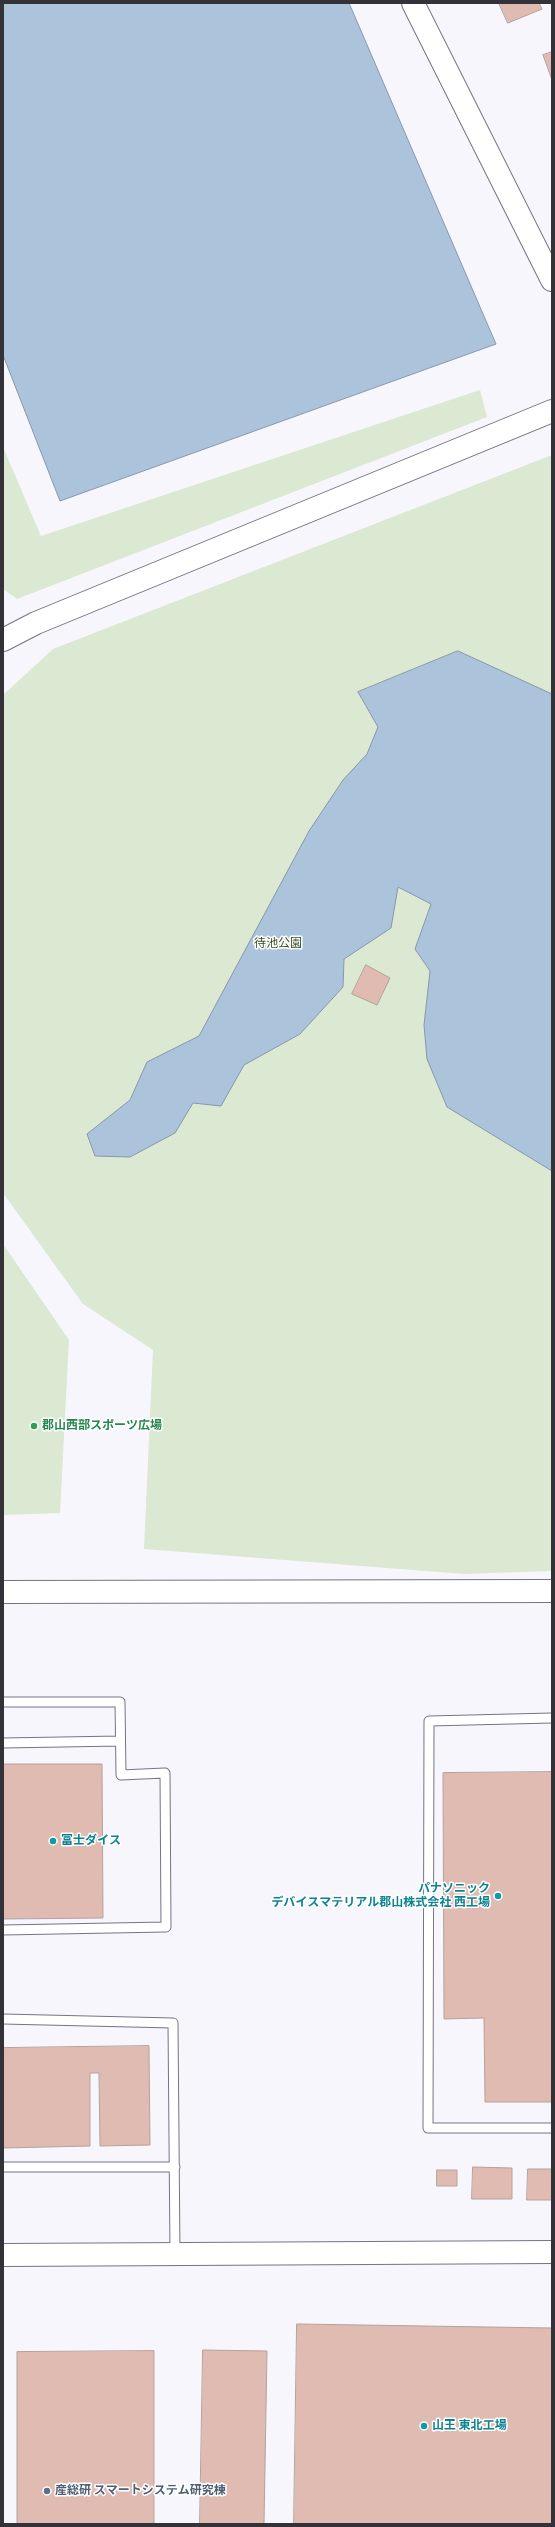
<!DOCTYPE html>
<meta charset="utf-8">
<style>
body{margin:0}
#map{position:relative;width:555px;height:2527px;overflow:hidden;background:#f7f6fd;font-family:"DM Sans",sans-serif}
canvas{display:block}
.frame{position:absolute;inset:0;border:4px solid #333239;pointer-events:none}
</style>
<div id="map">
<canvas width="555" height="2527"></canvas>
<div class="frame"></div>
</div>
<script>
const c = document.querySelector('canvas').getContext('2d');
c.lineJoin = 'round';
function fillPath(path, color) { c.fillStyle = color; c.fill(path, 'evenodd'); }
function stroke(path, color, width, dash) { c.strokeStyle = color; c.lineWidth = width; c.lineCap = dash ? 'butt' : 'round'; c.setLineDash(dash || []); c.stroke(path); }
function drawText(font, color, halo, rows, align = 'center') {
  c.font = font + ' "DM Sans","Noto Sans JP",sans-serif'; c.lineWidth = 3; c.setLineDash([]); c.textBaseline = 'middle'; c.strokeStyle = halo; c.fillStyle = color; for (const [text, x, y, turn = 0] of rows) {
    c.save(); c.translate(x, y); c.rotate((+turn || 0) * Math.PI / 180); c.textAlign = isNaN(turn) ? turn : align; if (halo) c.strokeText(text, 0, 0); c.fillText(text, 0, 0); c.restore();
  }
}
fillPath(new Path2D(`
 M480,390l7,27 -470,182 -14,-10v-142l38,89z
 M552,455v1116l-88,3 -320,-25 9,-199 -70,-46 -80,-111v-498l50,-46z
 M3,1244l66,96 -9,173 -57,2z`), '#dbe8d2');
const water = new Path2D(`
 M3,3h346l147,341 -436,157 -57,-146z
 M458,651l94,43v477l-105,-64 -20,-48 -3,-34 6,-54 -15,-22 16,-45 -33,-17 -7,41 -47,31 -1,28 -43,47 -56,31 -23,41 -28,-3 -18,30 -45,24 -35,-1 -8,-22 43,-34 17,-38 52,-26 110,-205 34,-51 24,-26 11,-27 -20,-35z`);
fillPath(water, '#acc3dc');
stroke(water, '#8898ab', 1);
const building = new Path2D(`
 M499,3h40l3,6 -34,14z
 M552,52v28l-9,-25z
 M366,965l24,13 -13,27 -25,-11z
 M3,1764h99l1,154 -100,1z
 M552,1772v330h-67l-1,-84 -40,1 -1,-246z
 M149,2046l1,99 -50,1 -1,-73h-9v73l-87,2v-100z
 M473,2167l39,1v31h-40z
 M528,2169h24v31h-25z
 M437,2170h20v16h-20z
 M297,2324l255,4v196h-258z
 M203,2350l64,1 -3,173h-64z
 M154,2351v173h-137v-172z`);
fillPath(building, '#dfbbb2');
stroke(building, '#b4a19c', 1);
const lane = new Path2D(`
 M3,1702h117l1,73 44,-2 1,154 -163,3
 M552,1718l-123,3 -1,407h124
 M3,1743l117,-2
 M3,2019l170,4 2,231
 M3,2167h172`);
const secondary = new Path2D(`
 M413,3l139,277
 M3,640l33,-17 516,-212
 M3,1592l549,-1
 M3,2255l549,-3`);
stroke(lane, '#767383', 11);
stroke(secondary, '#767383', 24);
stroke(lane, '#fff', 9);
stroke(secondary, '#fff', 22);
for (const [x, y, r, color] of [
 [34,1426,4,"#2e9e5b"],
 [53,1841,4,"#0f9aa8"],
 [498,1896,4,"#0f9aa8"],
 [424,2426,4,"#0f9aa8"],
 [47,2491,4,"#5c6f8a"]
]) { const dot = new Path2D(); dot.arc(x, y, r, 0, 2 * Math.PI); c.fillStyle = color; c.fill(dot); stroke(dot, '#fff', 1.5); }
drawText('12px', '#354e23', '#fff', [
 ["待池公園",278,944]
]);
drawText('bold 12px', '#27864d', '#fff', [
 ["郡山西部スポーツ広場",42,1426]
], 'left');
drawText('bold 12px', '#0d838f', '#fff', [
 ["冨士ダイス",61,1841],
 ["パナソニック",490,1889,"right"],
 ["デバイスマテリアル郡山株式会社 西工場",490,1903,"right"],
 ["山王 東北工場",432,2426]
], 'left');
drawText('bold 12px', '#4e5e75', '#fff', [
 ["産総研 スマートシステム研究棟",55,2491]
], 'left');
</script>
